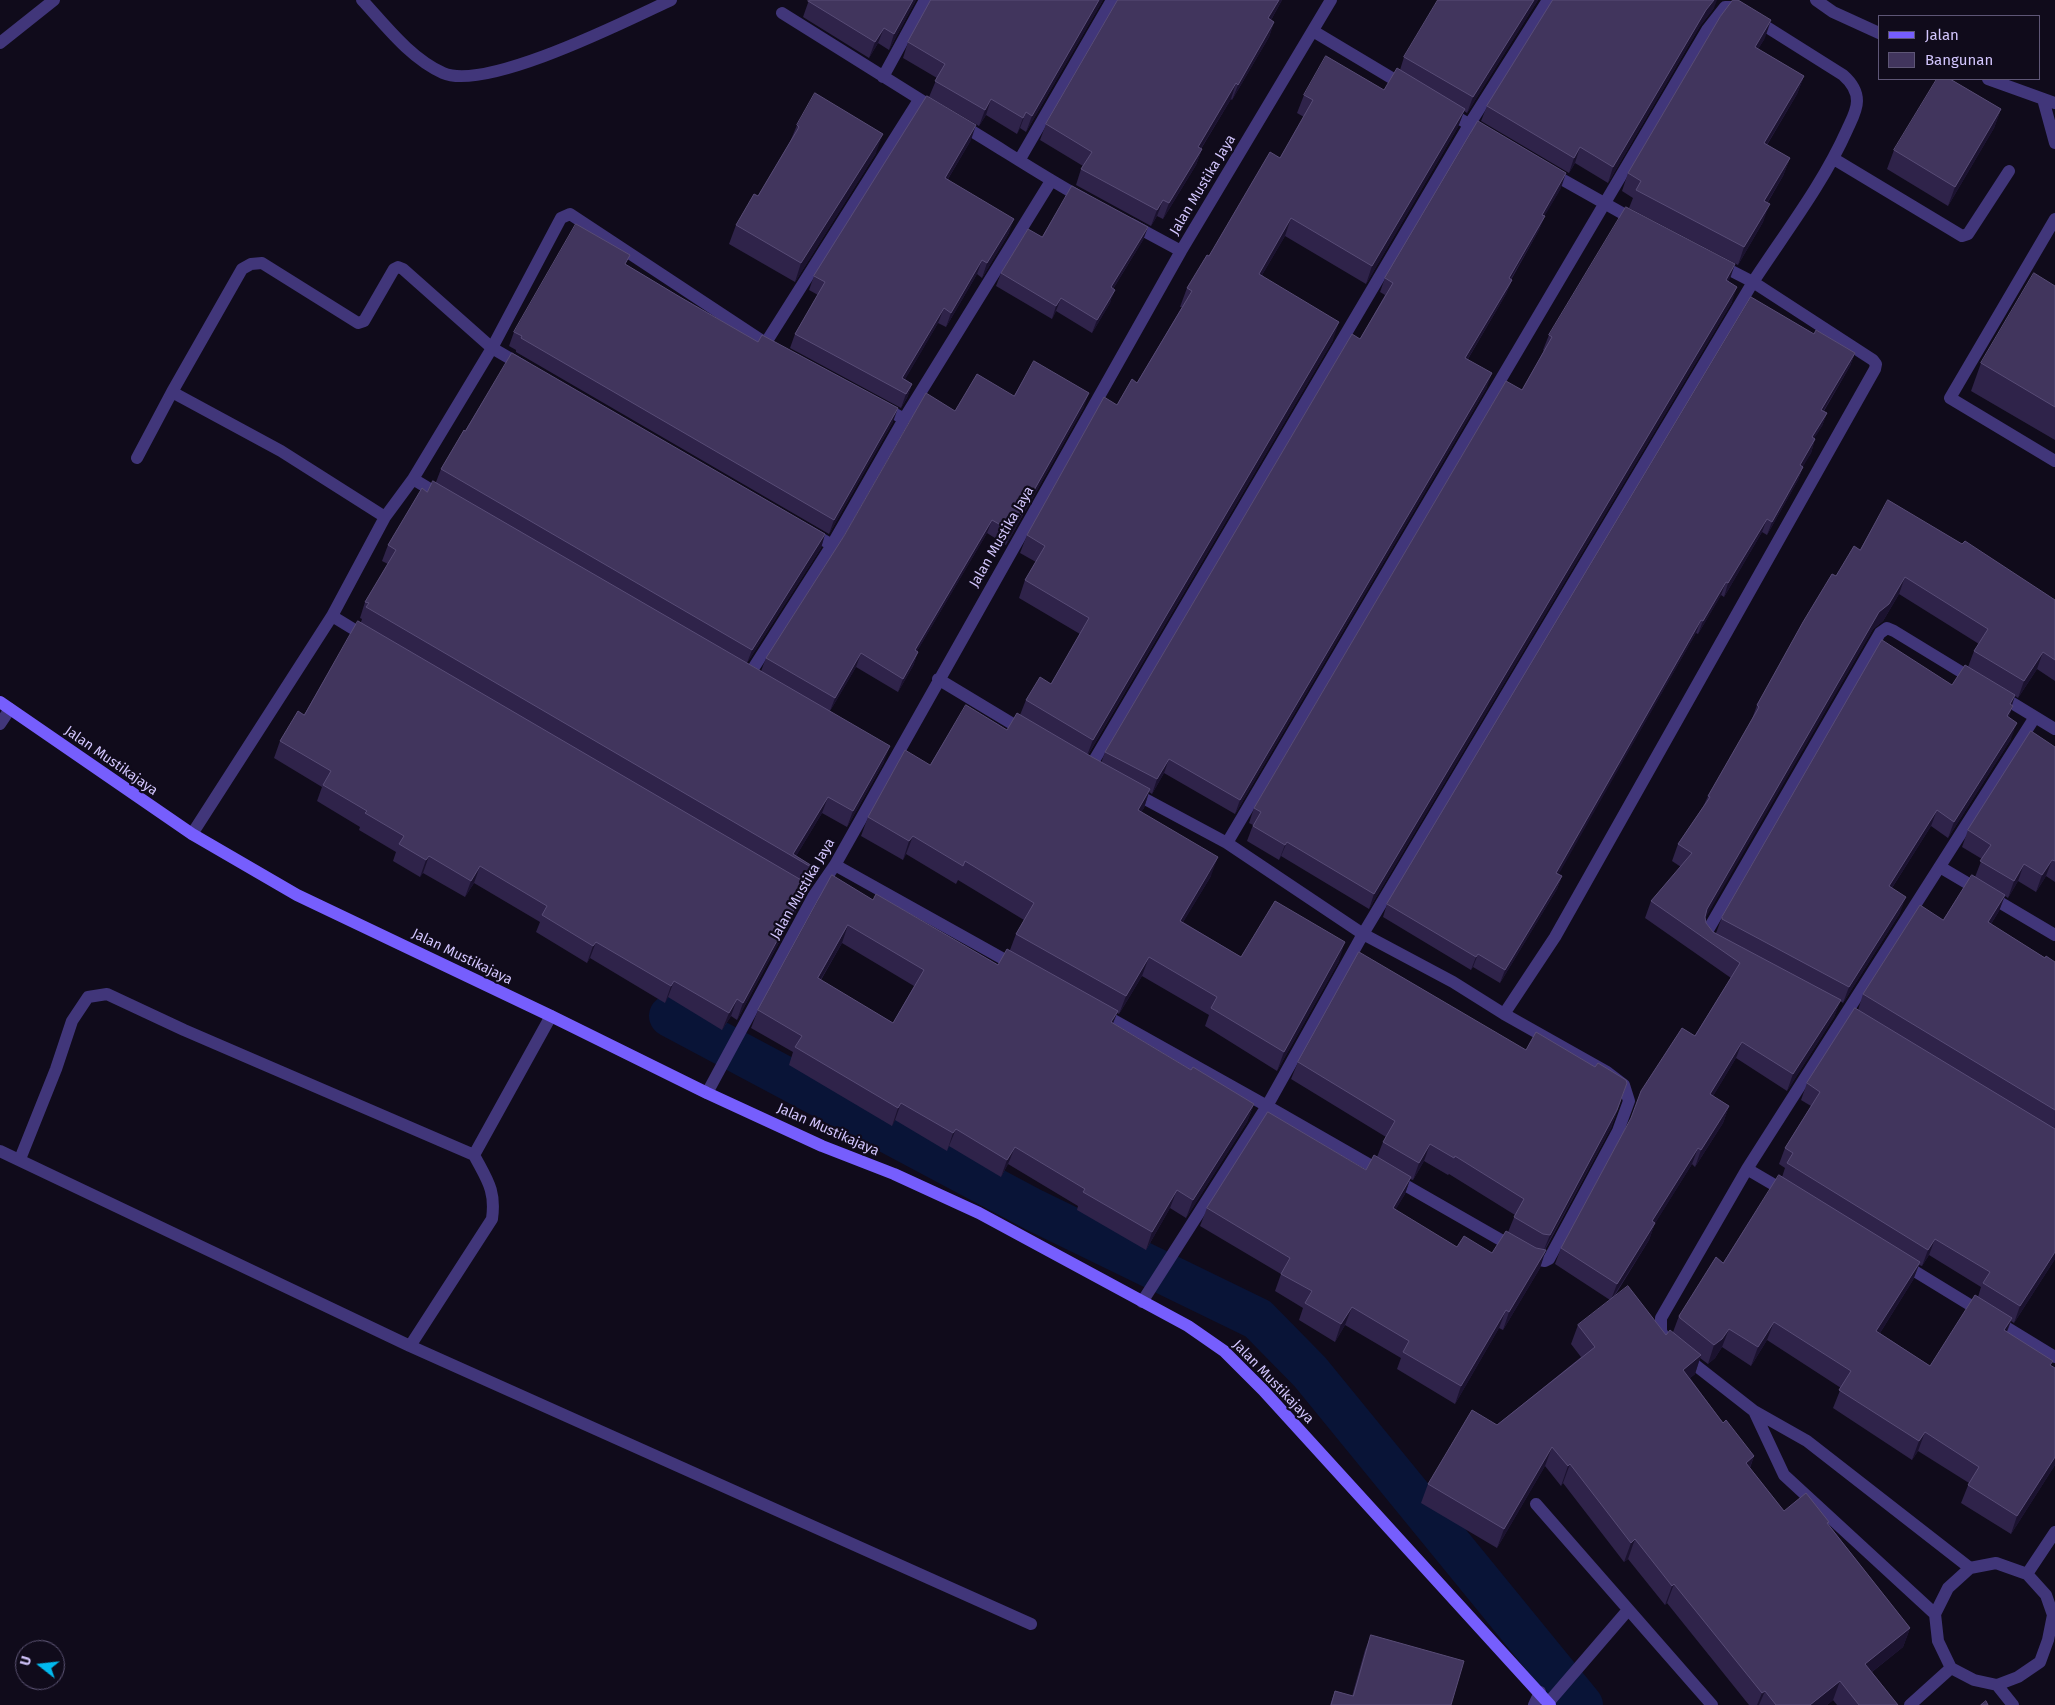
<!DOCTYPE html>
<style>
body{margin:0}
#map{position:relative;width:2055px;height:1705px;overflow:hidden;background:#100b1b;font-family:"Fira Sans",sans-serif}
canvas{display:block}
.legend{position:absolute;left:1878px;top:15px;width:162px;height:65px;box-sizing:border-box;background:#100b1b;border:1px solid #5e5676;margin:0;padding:6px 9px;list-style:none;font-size:15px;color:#d3c6fe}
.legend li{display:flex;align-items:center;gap:10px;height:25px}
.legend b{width:25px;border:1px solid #5e5676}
.north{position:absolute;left:15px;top:1640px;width:50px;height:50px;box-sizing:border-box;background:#100b1b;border:1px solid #5e5676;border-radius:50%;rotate:286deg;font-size:14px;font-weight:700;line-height:20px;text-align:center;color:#d3c6fe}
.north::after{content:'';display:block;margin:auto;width:18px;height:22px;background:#02b9ee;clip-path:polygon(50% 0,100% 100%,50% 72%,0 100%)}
</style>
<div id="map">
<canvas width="2055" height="1705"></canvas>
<ul class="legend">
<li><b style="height:6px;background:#765efd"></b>Jalan</li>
<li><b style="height:14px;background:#41355d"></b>Bangunan</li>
</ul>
<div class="north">U</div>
</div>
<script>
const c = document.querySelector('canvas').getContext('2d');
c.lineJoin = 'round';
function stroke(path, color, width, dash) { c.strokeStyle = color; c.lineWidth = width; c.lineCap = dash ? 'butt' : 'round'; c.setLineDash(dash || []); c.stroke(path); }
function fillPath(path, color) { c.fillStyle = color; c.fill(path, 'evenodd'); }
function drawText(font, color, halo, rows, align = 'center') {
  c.font = font + ' "Fira Sans",sans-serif'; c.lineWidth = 4.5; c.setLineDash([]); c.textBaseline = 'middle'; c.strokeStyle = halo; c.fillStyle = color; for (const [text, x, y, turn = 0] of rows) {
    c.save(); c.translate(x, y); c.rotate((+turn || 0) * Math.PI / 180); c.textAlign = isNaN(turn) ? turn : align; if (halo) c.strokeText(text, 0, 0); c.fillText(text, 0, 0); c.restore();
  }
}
stroke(new Path2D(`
 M670,1016l364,194 224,109 52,53 272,333`), '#091437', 42);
stroke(new Path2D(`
 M0,724l10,-15
 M0,1151l410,195 82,-127c4,-29 -5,-39 -18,-64l77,-139
 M20,1159l36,-90 16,-48 16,-24 19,-3 77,36 290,125
 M410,1346l621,278
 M1536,1504l176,201
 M1548,1703l80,-93
 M1534,1705l6,-13`), '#41367a', 12);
stroke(new Path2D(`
 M362,0c24,26 48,58 81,73 43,19 185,-53 228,-73
 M1816,0l17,12 46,21
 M782,13l155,97
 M1313,31l92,55
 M0,43l54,-43
 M883,77l42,-77
 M1988,79l67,24
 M2043,99l12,44
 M1448,112l41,24
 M960,124c42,25 82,52 124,75
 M1020,159l92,-159
 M1834,159l128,77 6,-2 41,-63
 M1549,172l87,49
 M2055,219l-105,179 105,63
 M1131,224l50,27
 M765,344l154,-244
 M172,392l109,59 104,66
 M904,419l147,-238
 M137,458l35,-66 70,-123 9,-5 11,-1 96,60 6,-2 30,-52 4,-2 5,2 89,79 31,18
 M413,479l30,18
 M832,545l72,-126 -23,-13
 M332,616l36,22
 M749,675l83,-130 -24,-14
 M938,679l88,53
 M1999,695l56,34
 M1089,769l380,-644 79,-125
 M1132,792l95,51 136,91 90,48 51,32 51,-77 320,-568 1,-5 -3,-4 -120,-78c32,-49 70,-98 94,-152 4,-9 10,-19 10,-29 0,-11 -6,-19 -14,-26l-108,-68h-10l-18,23 -480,813
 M192,834l140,-218 53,-99 28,-38 79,-131 69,-130 9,-4 203,134
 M835,865l181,101
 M1940,867l115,68
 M1711,941l-4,-6 1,-5 172,-297 7,-5 7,3 82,50
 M1099,1012l168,94 267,153 11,2 4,-2 69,-128 11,-30 -5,-16 -17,-13 -103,-58
 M707,1093l106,-196 22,-32 346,-614 150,-251
 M1747,1169l41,24
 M1903,1264l152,93
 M1142,1302l125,-196 96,-172 390,-652 -35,-18
 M1666,1341l-5,-10v-13l86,-149 288,-452
 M1685,1357l69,54 53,30 163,127
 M1754,1411l30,64 151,139
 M1996,1563l31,11 19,21 7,20 -5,25 -8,22 -22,15 -21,8 -23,-5 -23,-12 -13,-27 -3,-27 13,-26 22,-20z
 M2027,1574l28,-42
 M1997,1685l16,20
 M1910,1705l41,-37`), '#41367a', 12);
stroke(new Path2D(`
 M0,702l192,132 105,61 254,121 156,77 115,53 72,28 85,39 209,113 36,25 39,39 287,315`), '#765efd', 12);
fillPath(new Path2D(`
 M809,0h107l-27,50 -11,-7 -9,15 -66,-41z
 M1103,0l-77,132 -6,-4 -3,6 -31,-19 -7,11 -50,-29 8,-19 -34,-20 5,-16z
 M1118,0h164l-11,20 3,2 -5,15 -37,63 -1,-1 -30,50h1l-6,16 -33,54 -6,-3 -6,10 -75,-41 5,-16 2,-3 -43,-26 6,-16z
 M1438,0h100l-71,113 -3,-2 -6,16 -92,157 -81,-48 -23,39 71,65 -245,415 13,8 4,-11 255,-413 25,-44 -5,-3 5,-14 176,-90 -17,28 -5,14 -28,50h1l-6,14 -38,65 19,28 -252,427 -71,-41 -12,21 -3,-2 -5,16 -3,4 70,64 -28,46 58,35 98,4 -62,110 -72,-45 4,-11 -67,-39 -23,38 -2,-1 -4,10 78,47 63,34 -7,18 -61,96 -16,-10 -24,42 -69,-40 1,-4 -70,-42 -7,13 -52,-31 -2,5 -52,-31 -3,6 -103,-61 4,-13 -42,-24 7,-18 115,-110 125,65 12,-15 6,-16 8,-14 -66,-40 -2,4 -50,-30 -3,6 -42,-24 7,-19 62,-52 77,-35 13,-15 6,-15 25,-16 29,-50 -61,-36 6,-18 11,-18 -16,-9 7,-18 90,-130 20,-22 45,-76h-2l7,-19 22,-32 71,-98 24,-41 -7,-4 7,-18 80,-5 16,-20 4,-13zM842,943l72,43 -21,37 -72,-43z
 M1714,8l-14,18 -92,157 -33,-20 -6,10 -88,-52 6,-15z
 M1765,38l-7,11 46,27 -7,18 -30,51 23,13 -7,18 -15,26 -5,20 -25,43 -109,-57 4,-10 -11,-7 6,-18z
 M2001,109l-7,19 -46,78 -61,-37 7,-19z
 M797,125l79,28 -81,129 -66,-38 7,-19 22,-29 32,-54z
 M971,140l-23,39 61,54 -27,45 -5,-4 -31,53 -8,-4 -33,56 7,5 -5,14 -6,10 -111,-60 5,-14 23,-39 -9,-5 5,-14z
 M1148,227l-5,13 -30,49 -3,14 -18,30 -36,-22 -4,8 -56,-33 5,-13 41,-36z
 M1735,264l-7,17 4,21 -363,607 -88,-53 -2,4 -32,-19 6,-16 -4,-2 5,-15 268,-418 22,-39 -1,-1 6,-15z
 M627,265l53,32 213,125 -64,112 -313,-182v-2l-7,-4 5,-14z
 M2055,286v154l-84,-49 10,-28z
 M1814,334l41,19 -5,13 -26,45 3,2 -5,13 -8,12 1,1 -4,14 -9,14h1l-5,13 -31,55 -5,-3 -38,65 -3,-2 -23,39 -2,-1 -138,241 4,2 -5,13 -57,94 -27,-16 -2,3 -88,-53 4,-13z
 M1014,396l70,11 -78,138 -19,-12 -70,118 1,1 -5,14 -15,26 -42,-25 -26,44 54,51 -37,65 -25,-14 -26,43 21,13 -5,16 -1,1 -3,-1 -6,15 -65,120 -6,-4 -9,14 -54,-33 -3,6 -75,-45 -3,5 -51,-31 4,-10 -66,-39 -9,14 -42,-24 -3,4 -27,-16 3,-9 -37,-22 1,-3 -43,-26 5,-14 -48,-29 6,-17 24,-26 57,-93 1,-3 -2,-1 5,-16 23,-38 -6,-3 6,-16 39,-53 9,-10 5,-13 384,65 -4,14 -74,115 14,8 5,-13 189,-247z
 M1860,550l195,50v81l-18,-12 -19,29 -3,-2 -3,9 -3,12 2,22 -63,99 -17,-12 -39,62 8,25 -57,90 -3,-2 -6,16 -47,74 -51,-33 -23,38 16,10 -6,17 -28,44 -3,-3 -37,59 -6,17 -35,57 52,38 7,-3 6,-16 44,-53 59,-86 3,-9 -6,-4 6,-16 26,-42 -10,-6 6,-17 51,-73 5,-16 80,-74 32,-43 7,-18 -20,-12 6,-17 87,-83v135l-9,-6 -10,16 -18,-11 -10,17 -3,-2 -6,15 -8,13 54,34 10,4v297l-41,64 -3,-2 -4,11 44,34 4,99 -44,69 -50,-31 8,-20 -51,-32 -6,9 -79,-52 8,-20 -74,-48 -16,26 -29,-19 -7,11 -7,6 -8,-6 -5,16 -5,4 33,45 31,33 -4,12 34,43 44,13 82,104 -7,19 -31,25 26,33h-61l-4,-5 -6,5h-78l-82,-102 -2,2 -37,-46 -4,3 -61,-79 -2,3 -16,-20 -48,82 -76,-45 7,-19 69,-59 84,-68 -10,-13 7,-19 32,-25 -55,-36 6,-16 170,-270 -86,-60 6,-17 30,-34 -9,-6 6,-17 25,-37 5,-11 43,-74 6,-17 79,-129zM1899,594l80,50 -5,7 -6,16 -16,18 -230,232 -6,16 -3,-1 -7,-9 -1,-5 168,-289 10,-8zM1929,1255l52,32 -3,10 -48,69 -50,-33 33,-53 6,-15 3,1z
 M1526,1050l69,17 32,16 -16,45 -66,122 -5,18 -37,62 -4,-2 -44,76 -58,-35 4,-11 -56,-33 -10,17 -36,-22 4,-12 -28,-17 6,-17 -81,-48 7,-18 159,-38 11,-13 6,-15 3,-5 -95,-58 7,-17zM1424,1161l24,14 1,-1 66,41 -7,17 -16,21 -35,-6 -62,-37 10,-16 5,-15 3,1z
 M1371,1635l80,70h-121l5,-14 17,5 13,-46z`), '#2f234a');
fillPath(new Path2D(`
 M913,0h3l-27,50 5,-16z
 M1099,0h4l-77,132 6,-16z
 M1279,0h3l-19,34 5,-16z
 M1534,0h4l-71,113 6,-16z
 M1714,0h3l-3,8 -14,18 -92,157 5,-16 93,-157z
 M1771,20l-6,18 -17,27 7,-18z
 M1274,22l-5,15 -37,63 6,-15z
 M884,28l-6,15 -9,15 6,-16z
 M1804,76l-7,18 -40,67 7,-18z
 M1236,83l-5,16 -39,64 6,-16z
 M991,99l-5,16 -7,11 6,-16z
 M1465,109l-7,18 -92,157 6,-18z
 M2001,109l-7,19 -46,78 7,-19z
 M1026,112l-6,16 -3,6 6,-16z
 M976,125l-5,15 -31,52 5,-14z
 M883,134l-7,19 -81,129 6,-19z
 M1580,147l-5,16 -6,10 5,-15z
 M1202,149l-6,16 -33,54 6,-16z
 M1790,158l-7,18 -25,42 6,-17z
 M1566,173l-5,15 -24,41 5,-14z
 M1163,200l-6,16 -6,10 6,-16z
 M1770,204l-7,18 -25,43 6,-18z
 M1545,216l-6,14 -36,62 6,-14z
 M1291,218l-6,18 -33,56 7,-18z
 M1014,219l-5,14 -27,45 5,-15z
 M1148,227l-5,13 -37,60 5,-13z
 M982,260l-5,14 -31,53 5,-14z
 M1735,264l-5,15 -10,16 6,-15z
 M1512,280l-6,14 -46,78 5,-14z
 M1737,287l-5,15 -363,607 5,-15z
 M1115,290l-5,13 -18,30 5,-13z
 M1061,298l-5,13 -4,8 4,-13z
 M944,308l-6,15 -39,67 3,-12z
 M1339,322l-6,18 -247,418 7,-18z
 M1855,353l-5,13 -34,57 5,-13z
 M1492,373l-5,14 -252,427 5,-14z
 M912,384l-5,14 -6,10 5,-14z
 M1089,393l-5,14 -78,138 5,-14z
 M898,408l-5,14 -64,112 5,-14z
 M1827,413l-5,13 -15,24 5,-13z
 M1815,439l-4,14 -15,26 4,-14z
 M1803,467l-5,13 -31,55 5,-13z
 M1767,519l-5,13 -38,65 4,-14z
 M992,520l-5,13 -77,130 5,-13z
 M825,534l-4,14 -74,115 5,-13z
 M1905,577l-6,17 -16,27 -10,8 -172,297 6,-17 172,-297z
 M1726,582l-5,13 -23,39 5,-13z
 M1701,620l-5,13 -144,253 4,-13z
 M918,652l-5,14 -15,26 5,-13z
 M2043,652l-6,17 -19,29 6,-17z
 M861,653l-5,14 -26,44 5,-13z
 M2015,695l-5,16v-7z
 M2013,706l-6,16v-6z
 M2017,723l-6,16 -63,99 6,-16z
 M890,746l-6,16 -37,65 6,-16z
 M1169,759l-5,14 -12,21 5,-15z
 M1150,789l-6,19 -13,20 7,-18z
 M828,797l-6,16 -27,45 -2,-4z
 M1937,810l-6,16 -48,76 6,-16z
 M913,836l-7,18 -3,6 6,-19z
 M1287,842l-6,14 -2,4 6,-15z
 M429,856l-6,17 -3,4 6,-17z
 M1218,857l-7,19 -38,63 7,-18z
 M2052,860l-6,16 -10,16 6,-17z
 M2024,864l-6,17 -10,17 6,-17z
 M480,866l-6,17 -9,14 6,-16z
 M1562,876l-5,13 -57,94 5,-13z
 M808,884l-6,16 -65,120 6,-17z
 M2005,895l-6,16 -17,27 6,-16z
 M1906,897l-6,16 -57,90 6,-16z
 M848,925l-6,18 -31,53 7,-18z
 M596,942l-6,16 -3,5 6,-17z
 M1345,942l-6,19 -62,110 7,-19z
 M1478,954l-5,13 -2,3 5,-13z
 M1149,957l-7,19 -23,38 7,-18z
 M674,981l-6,16 -3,6 6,-17z
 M737,999l-6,17 -9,14 7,-17z
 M1841,1000l-7,17 -47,74 6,-17z
 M1118,1011l-7,17v-6z
 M1742,1042l-6,16 -32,53 6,-17z
 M901,1103l-6,17 -3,6 6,-18z
 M1254,1104l-7,18 -61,96 7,-18z
 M1729,1106l-6,17 -28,44 6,-17z
 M1617,1110l-6,18 -68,124 7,-17z
 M956,1129l-7,17 -2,5 6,-18z
 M1430,1144l-6,17 -11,19 6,-17z
 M1015,1147l-7,17 -7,13 6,-17z
 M1698,1148l-6,16 -46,74 6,-17z
 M1411,1177l-6,17 -19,32 7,-18z
 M1177,1190l-7,18 -24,42 6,-18z
 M1655,1223l-6,17 -38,60 6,-16z
 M1935,1239l-6,16 -7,11 6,-16z
 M1546,1250l-6,18 -37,62 6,-18z
 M2055,1252v7l-41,64 6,-17z
 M1920,1262l-7,18 -43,69 6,-18z
 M1352,1307l-7,18 -10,17 6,-18z
 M1506,1310l-7,18 -44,76 6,-18z
 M2012,1318l-7,18 -1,-6z
 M1774,1322l-7,18 -16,26 7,-19z
 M1729,1329l-7,18 -7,11 -7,6 6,-19z
 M1701,1355l-6,19 -19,15 7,-19z
 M1925,1432l-7,19 -6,9 7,-19z
 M1552,1447l-7,19 -48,82 7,-19z
 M1754,1456l-7,19 -1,-12z
 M2055,1457v8l-44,69 6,-18z
 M1570,1464l-7,19 -2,3 7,-20z
 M1635,1539l-7,20 -4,3 7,-19z
 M1674,1584l-7,19 -2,2 7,-19z
 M1910,1628l-7,19 -45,36 7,-19z
 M1840,1681l-7,19 -6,5h-17z
 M1765,1691l-6,14h-2l5,-12z`), '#1b122f');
const building = new Path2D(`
 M809,0h104l-19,34 -10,-6 -9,14 -67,-41z
 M931,0h168l-67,116 -6,-4 -3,6 -32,-19 -6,11 -50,-29 10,-17 -37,-22z
 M1118,0h161l-11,18 6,4 -36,63 -2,-2 -38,64 4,2 -33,54 -6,-3 -6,10 -76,-41 11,-17 -46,-28z
 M1438,0h96l-61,97 -69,-40z
 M1553,0h161l-8,10 -93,157 -33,-20 -6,11 -87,-52z
 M1733,0h5l33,20 -16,27 49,29 -40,67 26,15 -26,43 6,3 -26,43 -108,-57 5,-9 -13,-8 92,-156z
 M1326,56l58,34 13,-22 68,41 -93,157 -81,-48 -32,56 80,48 -246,418 -67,-40 14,-23 11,7 38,-66 -64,-38 20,-34 -18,-11 77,-138 13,8 15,-26 5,4 55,-92 -5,-3 20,-33 2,1 61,-104 10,6 33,-58 -9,-5z
 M1937,79h13l51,30 -46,78 -61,-37z
 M815,93l68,41 -82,129 -65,-38 18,-31 4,2 41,-69 -2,-2z
 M927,96l49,29 -31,53 69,41 -27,44 -5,-3 -31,53 -7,-5 -42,70 10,6 -6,10 -111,-60 30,-52 -11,-6z
 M1478,121l88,52 -24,42 3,1 -36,62 3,2 -47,78 27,15 -252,427 -71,-41 -12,20 -52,-27 247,-418 8,5 33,-56 -8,-5z
 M1072,186l76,41 -37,60 4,3 -18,30 -36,-22 -5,8 -55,-33 27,-44 14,8z
 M1626,207l109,57 -9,16 11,7 -363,607 -87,-52 -2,3 -32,-19 8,-14 -7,-4 252,-427 16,9 30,-53 -3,-2z
 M576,224l54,31 -5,9 55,33 78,45 4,-7 136,73 -64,112 -313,-182 1,-2 -8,-4z
 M2034,273l21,13v121l-74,-44z
 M1751,297l63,37 2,-4 39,23 -34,57 6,3 -15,24 3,2 -15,26 3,2 -31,55 -5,-3 -39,64 -2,-1 -23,39 -2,-1 -145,253 6,3 -57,94 -27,-16 -2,3 -89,-53z
 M512,353l313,181 -73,116 -311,-181 23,-39 1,1z
 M1034,361l55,32 -78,138 -19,-11 -77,130 3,2 -15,27 -42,-26 -26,45 -69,-40 78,-122 82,-143 29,18 22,-37 37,22z
 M433,481l457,265 -37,65 -25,-14 -35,57 24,15 -1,1 -450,-263 3,-4 -4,-1 31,-52 -8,-5 34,-57 5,4z
 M1888,500l74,44 3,-3 90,59v60l-12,-8 -19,29 -50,-30 14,-22 -83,-52 -16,27 -10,8 -172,297 -2,8 1,6 7,9 128,68 -48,74 -51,-32 -32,52 19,12 -28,44 -3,-2 -46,73 3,2 -38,61 -56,-36 70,-130 10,-27 41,-63 13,8 45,-73 -89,-62 41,-48 -14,-9 32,-47 -2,-1 51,-89 -2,-2 46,-83 29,-48 4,2 18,-30 6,4z
 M358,621l450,263 -65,119 -6,-4 -8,14 -55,-32 -3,5 -75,-44 -3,4 -51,-31 5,-9 -67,-40 -9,15 -42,-25 -3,4 -27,-16 5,-8 -39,-23 2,-2 -44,-26 8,-14 -51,-30 18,-30 6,4z
 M1882,640l70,45 13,-20 50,30 -5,9 3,2 -6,10 10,7 -63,99 -17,-12 -48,76 17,11 -57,90 -127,-68v-2z
 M966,705l41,25 10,-17 75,44 58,32 -12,21 80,47 -38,64 61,36 34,-56 70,41 -61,110 -73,-44 6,-11 -68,-40 -23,39 -110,-62 18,-31 -69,-42 -2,5 -50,-30 -4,5 -41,-24 37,-67 25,15z
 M2031,731l24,16v114l-3,-1 -10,15 -18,-11 -10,17 -34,-20 11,-16 -23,-15z
 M832,875l41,25 3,-6 122,71 9,-16 111,62 -7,11 80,48 2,-3 61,37 -61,96 -16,-10 -25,42 -69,-40 2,-3 -70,-42 -8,13 -51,-31 -3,4 -52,-30 -3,5 -103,-61 7,-11 -44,-26zM848,925l76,45 -31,53 -75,-45z
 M1972,875l33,20 -17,27 57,36 1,-2 9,6v148l-192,-116 57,-89 23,15z
 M1359,952l167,98 10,-18 59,35 3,-4 28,17 1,3 -10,27 -67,125 -7,-1 -29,-17 10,-18 -69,-43 -1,2 -24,-14 -11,19 -36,-21 12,-21 -97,-59z
 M1855,1008l200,121v123l-35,54 -37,-23 7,-11 -55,-33 -7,11 -141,-87 6,-10 -8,-5 35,-56 -13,-9z
 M1268,1112l98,58 8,-15 37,22 -18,31 64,39 7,-11 28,17 14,-22 30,17 10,2 -37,62 -3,-2 -45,76 -58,-34 6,-11 -57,-34 -11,17 -36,-21 7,-12 -31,-17 9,-16 -83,-50z
 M1779,1175l141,87 -44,69 54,35 45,-71 37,23 -8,12 49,31 -3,4 5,3v89l-38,59 -49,-31 11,-18 -54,-35 -6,9 -80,-51 12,-19 -77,-49 -16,25 -29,-18 -7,10 -8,6 -34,-27 -1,-2 37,-59 7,6z
 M1628,1286l38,49 4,-5 31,25 -18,15 40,53 3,-3 28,36 -8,7 38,48 22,-18 23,29 -2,1 83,105 -45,36 33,41h-39l-19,-24 -30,24h-34l-11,-14 -3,2 -88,-109 -2,2 -37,-47 -4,4 -61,-79 -2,2 -16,-19 -48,82 -76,-45 44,-74 25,15 98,-78 -17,-22z
 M1371,1635l93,26 -13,44h-120l4,-14 18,5z
 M1986,1701l2,4h-7z`);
fillPath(building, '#41355d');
stroke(building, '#584c76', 1);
drawText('14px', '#d3c6fe', '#100b1b', [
 ["Jalan Mustika Jaya",1203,185,-59],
 ["Jalan Mustika Jaya",1002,537,-60],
 ["Jalan Mustikajaya",111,761,35],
 ["Jalan Mustika Jaya",803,889,-60],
 ["Jalan Mustikajaya",462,957,26],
 ["Jalan Mustikajaya",828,1130,24],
 ["Jalan Mustikajaya",1273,1382,46]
]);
</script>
